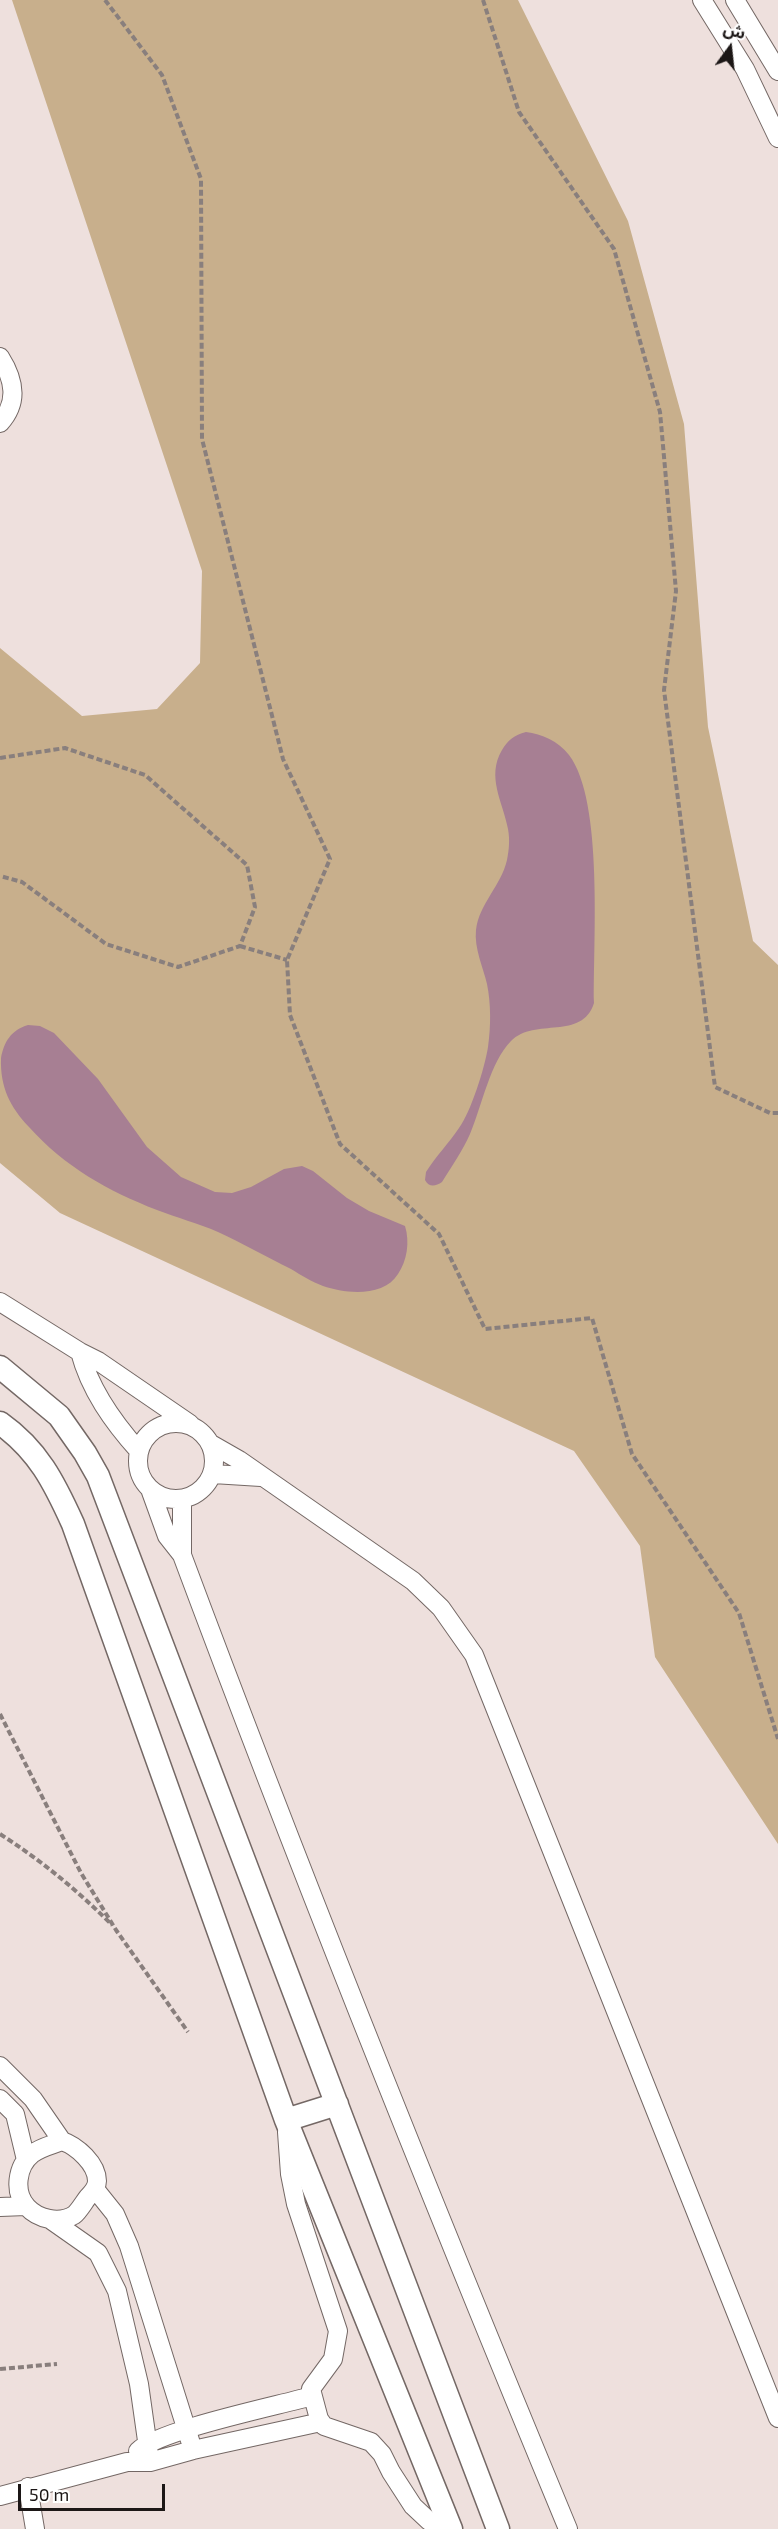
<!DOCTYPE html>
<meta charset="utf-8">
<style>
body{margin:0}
#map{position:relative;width:778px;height:2529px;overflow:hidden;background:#eee0dd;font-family:"Exo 2","Noto Sans Arabic",sans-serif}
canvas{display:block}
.north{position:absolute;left:700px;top:18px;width:60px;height:60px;-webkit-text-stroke:4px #fff;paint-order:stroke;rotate:15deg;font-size:16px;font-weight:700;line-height:24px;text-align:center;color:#1c1716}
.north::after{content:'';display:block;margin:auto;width:21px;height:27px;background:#1c1716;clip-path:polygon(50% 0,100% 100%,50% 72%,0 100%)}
.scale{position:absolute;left:18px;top:2484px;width:147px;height:27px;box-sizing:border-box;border:3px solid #1c1716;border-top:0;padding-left:8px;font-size:18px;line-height:21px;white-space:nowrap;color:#1c1716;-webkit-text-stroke:4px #fff;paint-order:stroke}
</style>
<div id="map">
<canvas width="778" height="2529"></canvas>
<div class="north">ش</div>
<div class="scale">50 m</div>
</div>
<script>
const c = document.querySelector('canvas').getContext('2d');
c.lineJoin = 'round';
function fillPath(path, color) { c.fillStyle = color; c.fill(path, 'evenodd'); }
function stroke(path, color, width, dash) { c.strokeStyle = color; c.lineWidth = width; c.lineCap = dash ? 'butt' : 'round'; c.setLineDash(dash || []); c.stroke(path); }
fillPath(new Path2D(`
 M12,0h506l110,221 56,203 24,303 45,214 25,24v879l-123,-187 -15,-111 -66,-95 -514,-238 -60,-50v-515l82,68 75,-7 43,-46 2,-92z`), '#c8af8c');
fillPath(new Path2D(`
 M526,732c16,2 32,9 43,23 35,46 24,188 25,248 -12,38 -59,14 -83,38 -21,21 -29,65 -41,93 -7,16 -18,32 -28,48 -6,4 -13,6 -17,-2l1,-8c10,-16 23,-29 33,-44 12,-16 26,-61 29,-81 3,-21 3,-43 -1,-63 -4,-17 -13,-36 -11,-54 3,-26 25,-44 31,-70 2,-10 3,-20 1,-31 -5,-27 -22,-52 -6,-79 6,-10 12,-15 24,-18z
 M28,1025l12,1 14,7 44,46 49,68 34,30 34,15 17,1 19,-6 33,-18 18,-3 11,5 34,27 22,13 36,15c5,16 2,35 -7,48 -14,23 -52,20 -75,12 -11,-4 -22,-11 -32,-17 -24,-12 -49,-26 -73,-37 -20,-9 -41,-14 -61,-22 -49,-19 -92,-43 -128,-83 -19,-20 -29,-40 -28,-69 3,-16 10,-28 27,-33z`), '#a77f93');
const minor = new Path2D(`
 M702,0l43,69 33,69
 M735,0l43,71
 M0,357c14,22 19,45 0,66
 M0,1302l80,50 18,9 92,63
 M80,1352c10,38 33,70 59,99
 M138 1461a38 38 0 1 1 76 0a38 38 0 1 1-76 0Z
 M211,1444l28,16 174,121 28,27 33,47 304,763
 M213,1474l48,3
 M150,1489l17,47 15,19c122,327 252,651 386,974
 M182,1555v-56
 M0,2066l33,33 29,42
 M0,2099l15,15 11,46
 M287,2132l3,42 6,30 42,127 -5,28 -22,30 8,30 5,7 47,16 11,12 9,18 22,34 16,15 22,6
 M62,2141c15,5 35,23 35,40 0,6 -5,12 -9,16 -4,5 -9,14 -14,18 -15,9 -36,4 -47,-8 -14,-15 -10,-41 5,-53 9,-7 20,-9 30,-13z
 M95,2189l20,25 14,32 64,204
 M0,2207l26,-1
 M51,2220l47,33 19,38 22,93 11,78
 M138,2451c21,-21 139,-45 174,-55
 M28,2487l7,42
 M0,2496l127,-34h23l43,-12 128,-28`);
const tertiary = new Path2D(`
 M0,1367l59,49 26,37 13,23 400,1053
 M0,1423c38,27 54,59 73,101l213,596 165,409
 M286,2120l51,-16`);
stroke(minor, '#746865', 20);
stroke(tertiary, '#746865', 25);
stroke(new Path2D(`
 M105,0l57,75 39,104 1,260 81,320 47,100 -43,101 3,55 50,129 99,90 46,95 107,-11 40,136 107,159 39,126
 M483,0l36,112 95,137 46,163 16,179 -12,99 51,397 55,26h8
 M0,758l65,-10 80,27 102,90 8,42 -15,39 -62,21 -72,-23 -84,-62 -22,-6
 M240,946l47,14
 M0,1714l81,159 35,57 72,102
 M0,1834c42,27 77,56 112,91
 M0,2369l57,-5`), '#897f7d', 4, [6, 3]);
stroke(minor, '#fff', 18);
stroke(tertiary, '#fff', 22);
</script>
